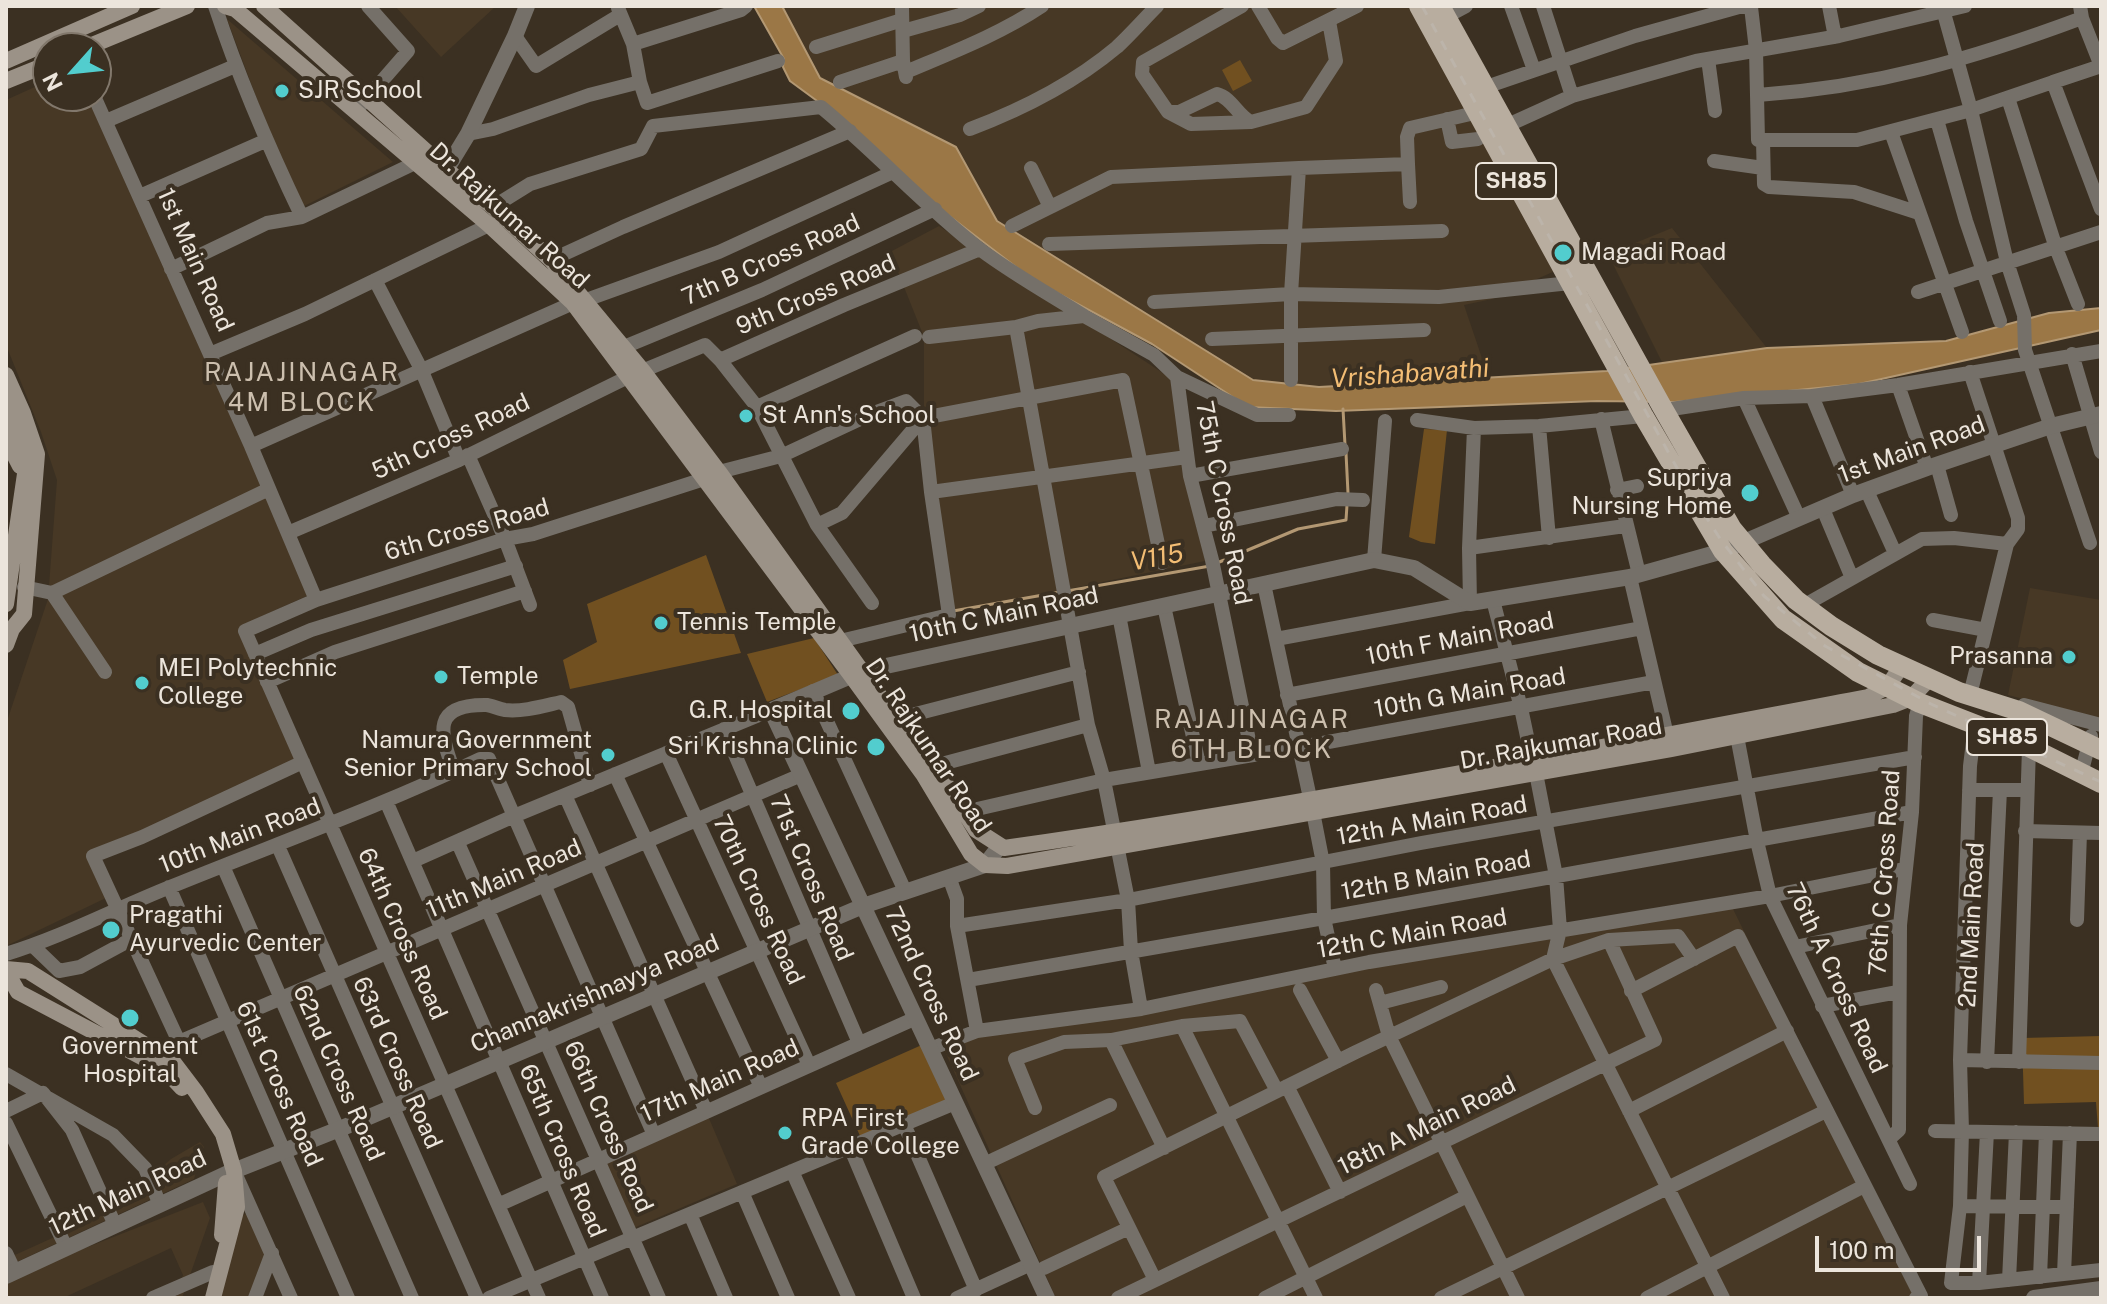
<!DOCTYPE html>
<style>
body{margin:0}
#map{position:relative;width:2107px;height:1304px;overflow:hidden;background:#3b3022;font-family:"Public Sans",sans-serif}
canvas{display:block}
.frame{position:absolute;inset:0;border:8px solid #ece5dc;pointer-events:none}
.north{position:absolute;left:32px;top:32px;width:80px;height:80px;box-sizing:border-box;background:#3b3022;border:2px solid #82786c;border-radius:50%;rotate:243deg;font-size:22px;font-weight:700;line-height:32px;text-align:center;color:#ece5dc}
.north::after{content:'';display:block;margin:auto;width:28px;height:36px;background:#52cdce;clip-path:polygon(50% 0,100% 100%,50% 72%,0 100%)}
.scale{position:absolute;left:1815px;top:1236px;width:166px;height:36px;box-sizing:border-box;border:4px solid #ece5dc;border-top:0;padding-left:10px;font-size:24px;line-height:28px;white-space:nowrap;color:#ece5dc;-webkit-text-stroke:6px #3b3022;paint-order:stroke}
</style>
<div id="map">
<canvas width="2107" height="1304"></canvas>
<div class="frame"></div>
<div class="north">N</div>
<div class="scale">100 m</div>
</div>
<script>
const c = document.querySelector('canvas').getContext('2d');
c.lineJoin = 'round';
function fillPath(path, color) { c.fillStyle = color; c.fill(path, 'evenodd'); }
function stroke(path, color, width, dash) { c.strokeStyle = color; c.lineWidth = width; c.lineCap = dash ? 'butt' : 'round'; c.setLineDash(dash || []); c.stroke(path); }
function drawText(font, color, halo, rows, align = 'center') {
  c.font = font + ' "Public Sans",sans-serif'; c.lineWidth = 8; c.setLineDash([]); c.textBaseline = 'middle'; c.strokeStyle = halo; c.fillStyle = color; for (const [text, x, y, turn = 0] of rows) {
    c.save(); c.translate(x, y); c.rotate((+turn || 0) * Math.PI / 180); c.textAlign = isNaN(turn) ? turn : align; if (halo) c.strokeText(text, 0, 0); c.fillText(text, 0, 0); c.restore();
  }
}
fillPath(new Path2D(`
 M395,6h101l-55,51z
 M782,6h631l142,265 -63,28 -28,6 24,71 -169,11 -66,-7 -256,-159 -41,-74 -136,-70 -17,-27z
 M227,19l166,143 -95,47z
 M48,81v15h41l75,162 145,337 -69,31 57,136 -209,96 20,39 -102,49v-222l42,-125 9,-119 -16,-48 -35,-87v-245z
 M939,226l236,155 30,180 -254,52 -27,-161v-115l-34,-85z
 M1672,228l95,120 -104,16 -55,-110z
 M2030,588l71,12v119l-93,-24z
 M1731,905l195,393h-870l-113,-251 27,-11z
 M708,1116l29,68 -108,46 -29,-68z
 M200,1142l4,5 -10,32 -188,88v-8l106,-48 59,-52z
 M203,1202l7,16 -28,80h-6l7,-23 -12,-27 -108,50h-57v-19z
 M247,1213l20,45 -14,40h-34l23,-82z`), '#473825');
fillPath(new Path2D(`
 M1240,60l12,21 -19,10 -11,-21z
 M1424,429l23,1 -12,114 -14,-2 -12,-5z
 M706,555l35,98 -171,36 -7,-29 34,-18 -10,-38z
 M814,638l24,37 -71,27 -20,-48z
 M2101,1036v92h-3l-2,-26 -72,2 -2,-66z
 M924,1044l25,55 -88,39 -25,-55z`), '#715020');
const water = new Path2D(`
 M754,6h28l38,72 136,69 41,74 256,159 66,7 288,-16 160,-23 179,-7 103,-28 52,-5v22l-242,54 -184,18 -78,-1 -261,10 -88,-4 -96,-63 -119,-64 -119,-91 -71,-69 -53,-39 -7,-14 1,-8z`);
fillPath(water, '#9b7746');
stroke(water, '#b39873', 2);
stroke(new Path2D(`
 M1343,409l2,36
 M1346,453l2,40
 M1217,563l81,-34 48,-9 1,-15
 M1067,591l143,-25
 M953,611l107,-19`), '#b39873', 3);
stroke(new Path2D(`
 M215,6c24,73 54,142 87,211
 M902,6l1,55 3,16
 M1242,6l-99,56 -1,12 26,38h11l38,-18c15,4 20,21 34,28l55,-15 30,-46 -7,-40
 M1258,6l19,32 6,5 74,-37
 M1511,6l23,64
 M1543,6l29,90
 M1829,6l6,31
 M1942,6l29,104 36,152 17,53 1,35 65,193
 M2080,6l2,12 19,48
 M618,8l15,36
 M1438,21l28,-15
 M903,31l57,-16 19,-9
 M515,36l21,30 84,-51
 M816,47l86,-27
 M1708,59l7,52
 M906,72c47,-20 94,-38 136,-66
 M640,82l7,21 131,-42
 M840,82l63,-21
 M2053,82l48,-16
 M1486,87l149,-51 104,-29h12l5,43 2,90h99l114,-30 82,-28 48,127
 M1758,95c118,-8 214,-36 324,-77
 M94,96l157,350 65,154
 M2008,98l48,150 22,56
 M361,105l47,-54 -40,-45
 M1168,112l23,12 60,-2
 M1447,119l5,23 26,-3
 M1937,120l29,101 34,100
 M106,121l129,-55
 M1508,125l64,-29 124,-35 143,-25 126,-30
 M970,129c53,-20 103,-45 147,-82 14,-13 27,-28 40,-41
 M1891,132l71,200
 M468,134l25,-5 96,-34 51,-13 -7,-38 108,-34 5,-4
 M1763,140l1,44 5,3 85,5 65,21
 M1714,161l49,7
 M1408,164l2,38
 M1031,168l19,39
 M140,196l125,-55
 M493,207l37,-23 111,-35 12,-23 168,-19c55,45 103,99 160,143 32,24 68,44 103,66
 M1012,226l99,-49 188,-9
 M1049,244l393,-13
 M551,260l72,-33 227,-96
 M171,269l96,-46 35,-6 113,-54
 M375,280l46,89 38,91
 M1918,292l183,-60
 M1154,302l137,-8 148,3 131,-14
 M929,337l87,-10
 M1212,339l212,-9
 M624,347l138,-57 173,-81
 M210,354l95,-40 184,-89
 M2072,354l29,98
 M720,360l37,47 60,118 25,-12 81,-95 200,-38 39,183
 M1970,372l48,146v11l-11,15 -37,151
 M1291,380v-86l8,-126 109,-4 -1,-27 3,-9 69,-16
 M1898,385l29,83
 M1812,396l41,99
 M1744,398l55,120
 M757,407l158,-71
 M1665,410l79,-12 68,-2 86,-11 203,-34
 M1601,419l38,155
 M1417,420l57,8 65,-2 104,-10
 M1539,426l10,112
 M251,446l322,-143 13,-3 133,-48 172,-79
 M468,455l37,84 25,66
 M1937,465l14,50
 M719,472l62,-16 90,-42 35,-13 17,17 8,74
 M1190,476l152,-27
 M1617,490l20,-4
 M1867,491l28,62
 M1823,509l29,69
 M817,525l55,78
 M1204,526l133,-27 26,1
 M288,533l171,-73 171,-84 75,-31 15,15 124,-55 136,-56
 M1469,548l156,-22
 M1374,560l11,-139
 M1630,577l37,158
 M1264,584l49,228 10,51 1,55 11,51
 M24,587l28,6 217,-104
 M52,593l53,79
 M1493,600l28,108 11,52
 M1164,606l35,158
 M1803,606l119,-67 32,-1 53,6
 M1119,615l30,157
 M1933,620l53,10
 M1276,639l194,-36 -1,-55 5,-120
 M840,641l109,-26 -18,-123 256,-35
 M255,654l56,-24 205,-64
 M267,682l68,-30 190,-61
 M813,691l92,200
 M1287,695l355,-67
 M2024,705l77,20
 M896,719l183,-47
 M1975,725l-5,41 -10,294 2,71 -2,75 -9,77h28l122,-13
 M724,729l135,314
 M1737,736l20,105 13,55 140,288
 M666,753l143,312
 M1252,755l-40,-195 -22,-84 -13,-99 80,38h32
 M934,766l154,-41
 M454,771c-15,-39 -22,-67 33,-66 6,1 12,4 18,5 18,2 38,-4 56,-8l7,5 22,78
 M1536,773l20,103 4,54 -7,29 170,339
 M615,774l146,313
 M2081,774l10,-38
 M1969,790h57
 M565,795l141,316
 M386,801l216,497
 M964,812l140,-32 197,-33 353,-65
 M2025,831l76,2
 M458,843l201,455
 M278,846l199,452
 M413,861l101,-45 257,-106
 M223,866l189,432
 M949,877l8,22v27l20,105
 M169,887l179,411
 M2077,920l3,-87
 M957,926l171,-26 293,-57 494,-86
 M33,946l26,25 21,-4 50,-27
 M1795,947l105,-22
 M6,954c56,-17 109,-45 164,-67 103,-42 209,-80 310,-128h9l165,376
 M968,980l356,-62 588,-106
 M1300,990l38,71
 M1376,990l13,46 129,262
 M1631,991l107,-55 183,360 -5,2
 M1380,1003l61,-16
 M1822,1006l76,-14
 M1141,1009l-10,-58 -3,-51 -24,-120 -16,-55 -72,-398 22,-6 46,-5 70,39 23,22
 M1182,1026l58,-5 37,70
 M1111,1040l53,108
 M179,1042l622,-267
 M930,1049l47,-18 164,-22 228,-47 401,-66 134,-27
 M162,1055l6,-8 11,-5 -86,-186 49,-19 161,-75
 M1960,1060l141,3
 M1987,1062l13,-272
 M2019,1062l10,-314
 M6,1074l107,61 32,33 15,37
 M1287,1086l53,106
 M1035,1108l-20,-49 49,-17 47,-2 71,-14 134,272
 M6,1111l37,-18 29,37 43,95
 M1629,1111l158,-80
 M6,1123l60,124
 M904,1124l72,166
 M1935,1131l166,3
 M1889,1139l10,-9 1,-205 12,-113 4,-96 4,-13
 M850,1147l64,151
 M984,1164l126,-59
 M792,1171l57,127
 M236,1175l55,123
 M742,1192l46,106
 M498,1205l418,-187
 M1960,1206l107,1
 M690,1214l36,84
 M6,1253l9,19
 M1044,1268l85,-40
 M2064,1274l6,-141
 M2040,1277l6,-144
 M1155,1280l-51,-103 252,-125 197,-93 56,-19 69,-4 16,23
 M2009,1280l7,-148
 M1979,1283l8,-151
 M153,1298l60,-26
 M255,1298l17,-45
 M489,1298l466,-195
 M539,1298l-294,-667 71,-31 189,-61 28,-5 171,-55
 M957,1298l74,-34
 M1118,1298l537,-258 -46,-100
 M1265,1298l202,-102
 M1441,1298l385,-187
 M1647,1298l217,-112`), '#757069', 14);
stroke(new Path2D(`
 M440,180l28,-46 47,-98 12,-30
 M6,1276l220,-102 136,-54 501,-214 122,-41 14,-18
 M1047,1298l-276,-588 92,-39 511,-111 40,8 56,35 160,-26 93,-26 130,-56 74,-27 124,-42 50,-12
 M2034,1298l67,-9`), '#757069', 16);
stroke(new Path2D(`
 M225,6l10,3 254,216 84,78 277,371 73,100 48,80 14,11 22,1 664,-117 222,-44 18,-7 18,-19
 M264,6l184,165 45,36 58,53 92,111 76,101 177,247 38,47 42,64 28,18c289,-41 577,-97 864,-151l19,-10 14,-20
 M85,48l102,-42
 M6,61l126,-55
 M6,81l42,-17
 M6,375l17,38 14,41 -13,160 -12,15 -6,16
 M6,405l17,43 2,26 -19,130
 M6,439l14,27
 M6,969l22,2 146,92 22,29 27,42 11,37 3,36 -24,91
 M6,971l12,21 133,70 16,10 15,16
 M222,1235l4,-52`), '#9b9287', 16);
stroke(new Path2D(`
 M1419,6l224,409 80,136 60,68 75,53 62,31 95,37 86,43
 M1440,6l221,399 71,124 30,36 34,35 35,26 47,29 81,37 60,19 82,39`), '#b8ad9f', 20);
stroke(new Path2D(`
 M1422,6l271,491 28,43 43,56 61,50 106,58 170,78`), '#bcb4aa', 3, [10, 10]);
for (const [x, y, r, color] of [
 [282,91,8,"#52cdce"],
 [1563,253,10,"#52cdce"],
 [746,416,8,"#52cdce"],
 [1750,493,10,"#52cdce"],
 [661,623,8,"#52cdce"],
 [2069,657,8,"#52cdce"],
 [441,677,8,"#52cdce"],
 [142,683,8,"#52cdce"],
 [851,711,10,"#52cdce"],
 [876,747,10,"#52cdce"],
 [608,755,8,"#52cdce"],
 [111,930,10,"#52cdce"],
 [130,1018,10,"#52cdce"],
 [785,1133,8,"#52cdce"]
]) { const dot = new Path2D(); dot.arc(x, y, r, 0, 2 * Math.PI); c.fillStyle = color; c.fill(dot); stroke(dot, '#3b3022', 3); }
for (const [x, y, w] of [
 [1516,181,80],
 [2007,737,80]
]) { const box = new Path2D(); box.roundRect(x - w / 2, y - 18, w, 36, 6); c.fillStyle = '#3b3022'; c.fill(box); stroke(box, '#ece5dc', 2); }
drawText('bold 22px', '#ece5dc', null, [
 ["SH85",1516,181],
 ["SH85",2007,737]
]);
drawText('24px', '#ece5dc', '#3b3022', [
 ["SJR School",298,91],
 ["Magadi Road",1581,253],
 ["St Ann's School",762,416],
 ["Supriya",1732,479,"right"],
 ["Nursing Home",1732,507,"right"],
 ["Tennis Temple",677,623],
 ["Prasanna",2053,657,"right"],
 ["MEI Polytechnic",158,669],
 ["College",158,697],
 ["Temple",457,677],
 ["G.R. Hospital",833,711,"right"],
 ["Namura Government",592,741,"right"],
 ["Senior Primary School",592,769,"right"],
 ["Sri Krishna Clinic",858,747,"right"],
 ["Pragathi",129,916],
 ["Ayurvedic Center",129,944],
 ["Government",130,1047,"center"],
 ["Hospital",130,1075,"center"],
 ["RPA First",801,1119],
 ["Grade College",801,1147]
], 'left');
drawText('24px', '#ece5dc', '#3b3022', [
 ["Dr. Rajkumar Road",509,216,42],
 ["1st Main Road",195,260,66],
 ["7th B Cross Road",771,260,-24],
 ["9th Cross Road",816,295,-23],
 ["5th Cross Road",451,437,-25],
 ["1st Main Road",1912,450,-20],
 ["75th C Cross Road",1223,503,79],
 ["6th Cross Road",467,530,-16],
 ["10th C Main Road",1004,615,-12],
 ["10th F Main Road",1460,639,-11],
 ["10th G Main Road",1470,693,-10],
 ["Dr. Rajkumar Road",1561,744,-10],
 ["Dr. Rajkumar Road",928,746,56],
 ["12th A Main Road",1432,821,-10],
 ["10th Main Road",240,836,-21],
 ["76th C Cross Road",1885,873,-86],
 ["12th B Main Road",1436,876,-10],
 ["71st Cross Road",811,878,67],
 ["11th Main Road",504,879,-23],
 ["70th Cross Road",758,900,65],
 ["2nd Main Road",1972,925,-87],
 ["64th Cross Road",402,934,66],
 ["12th C Main Road",1412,934,-10],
 ["76th A Cross Road",1836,978,65],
 ["Channakrishnayya Road",595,994,-23],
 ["72nd Cross Road",931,994,65],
 ["63rd Cross Road",397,1063,66],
 ["62nd Cross Road",338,1073,66],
 ["17th Main Road",720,1081,-24],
 ["61st Cross Road",279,1084,66],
 ["18th A Main Road",1427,1126,-26],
 ["66th Cross Road",608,1127,66],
 ["65th Cross Road",562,1151,67],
 ["12th Main Road",128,1193,-25]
]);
c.letterSpacing = '2px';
drawText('26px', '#ccbfae', '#3b3022', [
 ["RAJAJINAGAR",302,373],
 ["4M BLOCK",302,403],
 ["RAJAJINAGAR",1252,720],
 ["6TH BLOCK",1252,750]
]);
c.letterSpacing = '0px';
drawText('italic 26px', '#f3bd74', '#3b3022', [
 ["Vrishabavathi",1410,374,-4],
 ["V115",1157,558,-10]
]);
</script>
